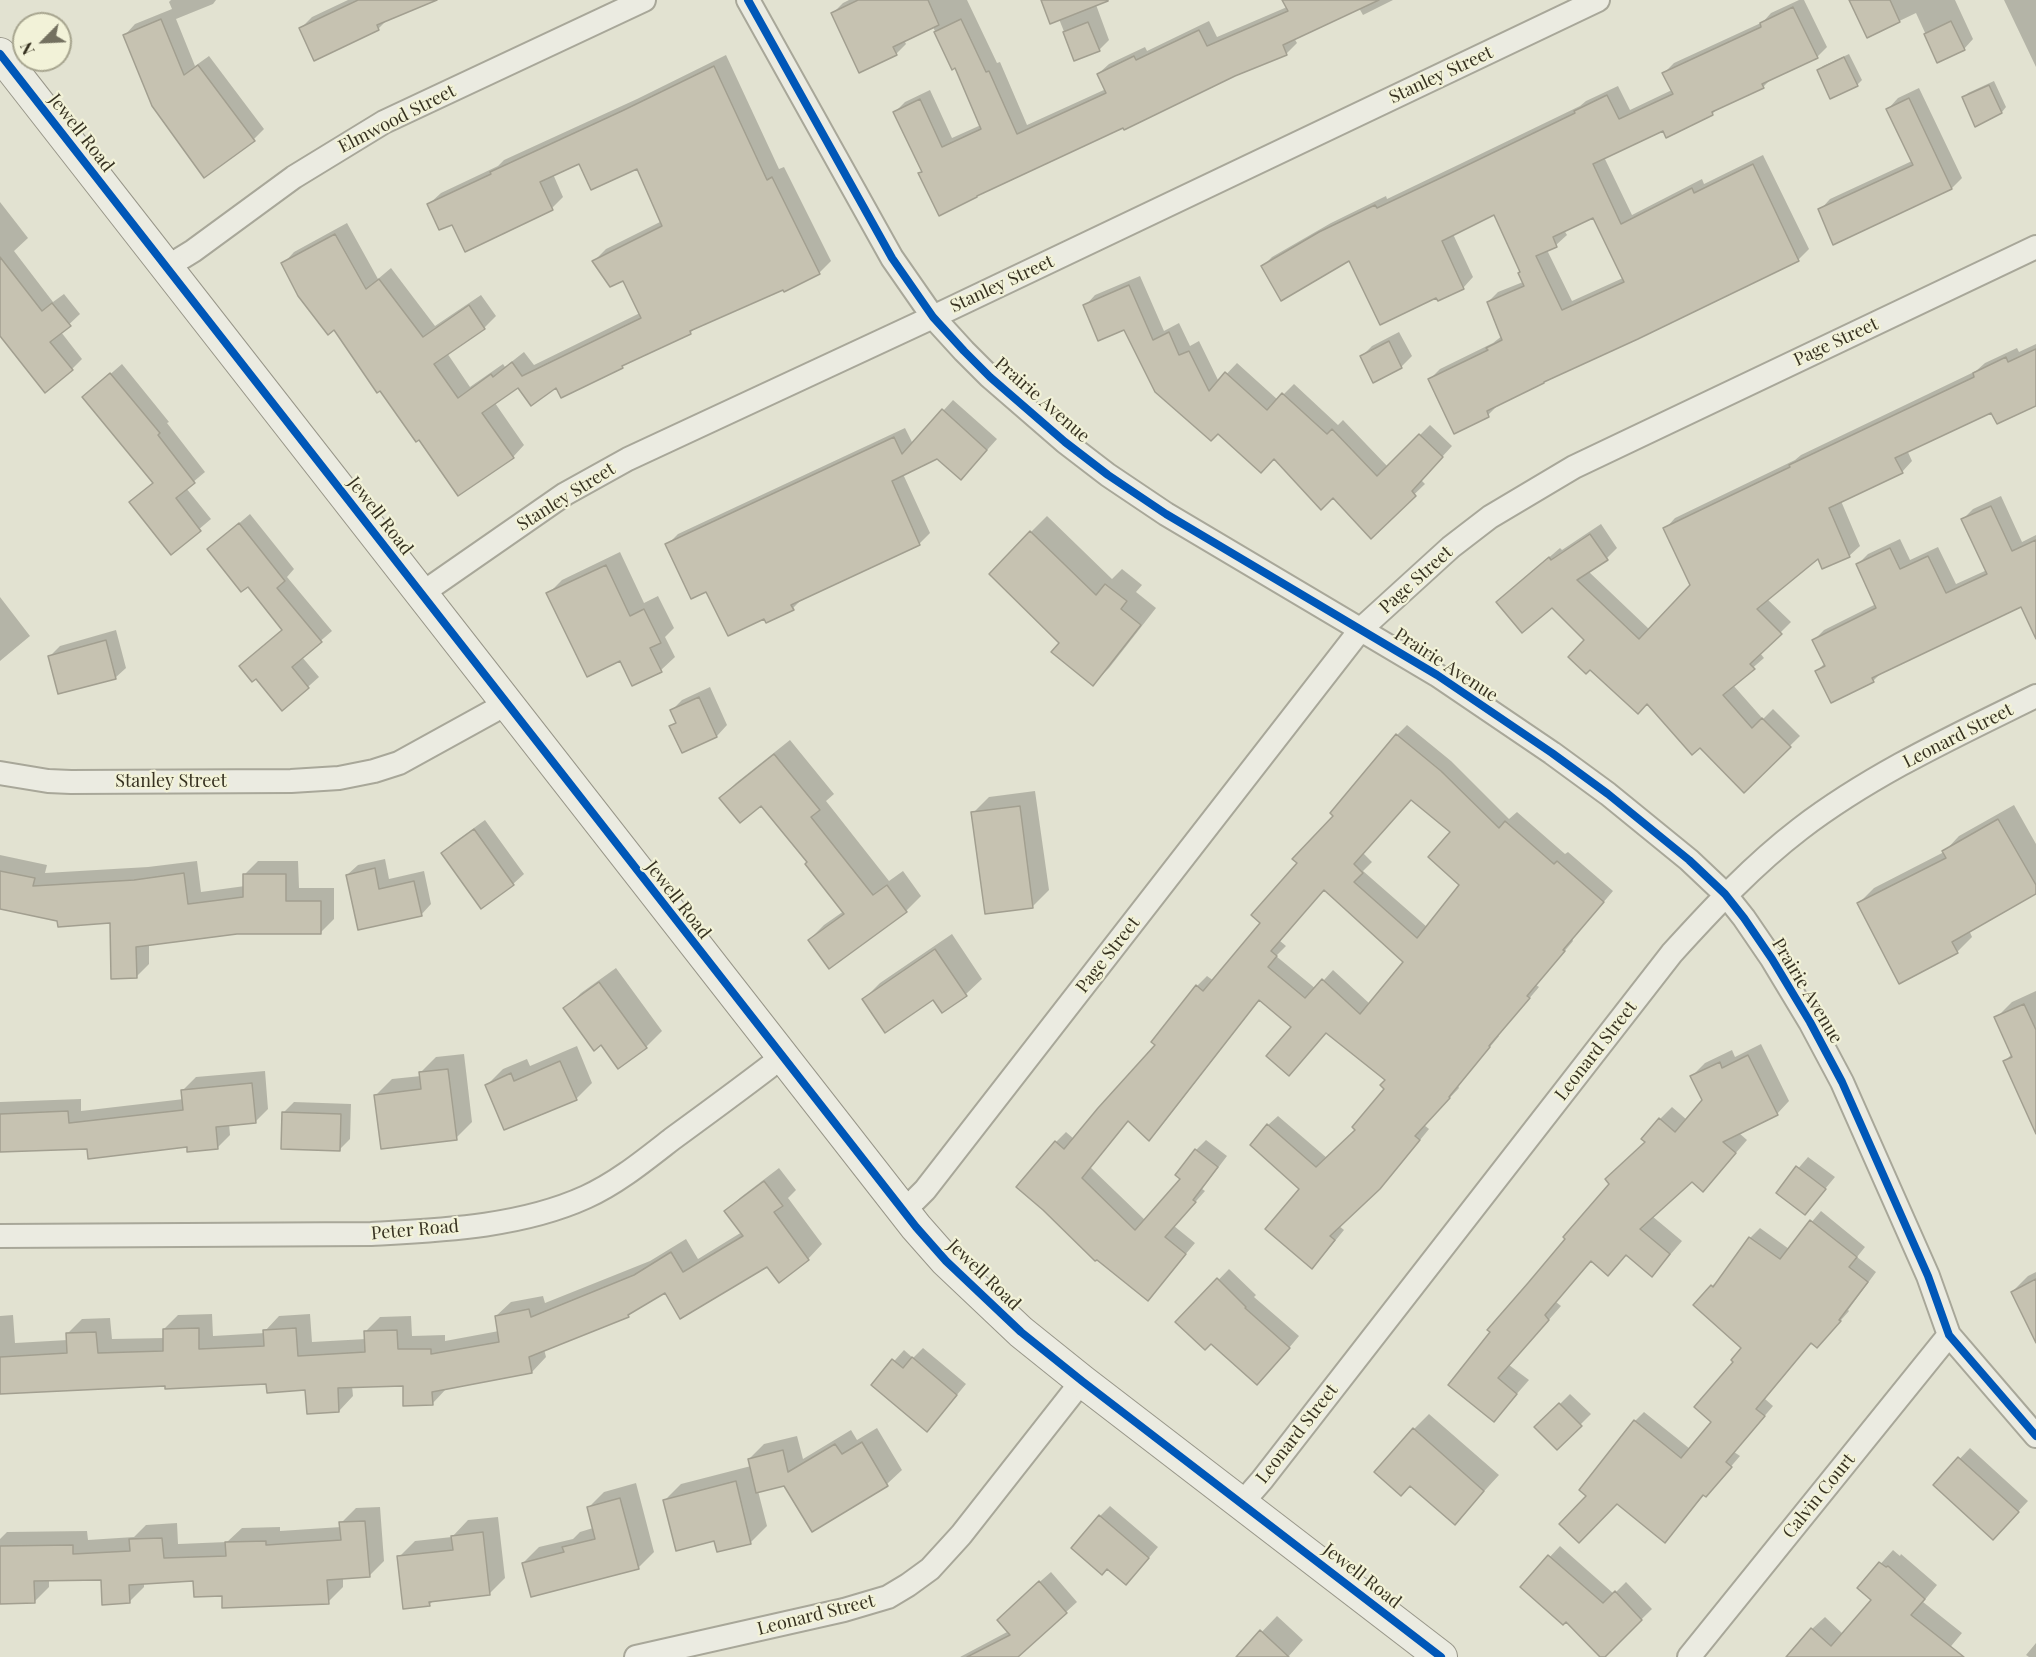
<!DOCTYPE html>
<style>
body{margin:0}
#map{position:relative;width:2036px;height:1657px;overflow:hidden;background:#e2e2d1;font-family:"Playfair Display",serif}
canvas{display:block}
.north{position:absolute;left:12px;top:12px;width:60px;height:60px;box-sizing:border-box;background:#f2f2d8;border:2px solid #a7a58f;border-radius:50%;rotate:246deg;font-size:16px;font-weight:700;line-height:24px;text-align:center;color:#373221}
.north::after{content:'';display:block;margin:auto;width:21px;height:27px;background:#73705f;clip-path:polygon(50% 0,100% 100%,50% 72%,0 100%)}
</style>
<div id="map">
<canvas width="2036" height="1657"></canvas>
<div class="north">N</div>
</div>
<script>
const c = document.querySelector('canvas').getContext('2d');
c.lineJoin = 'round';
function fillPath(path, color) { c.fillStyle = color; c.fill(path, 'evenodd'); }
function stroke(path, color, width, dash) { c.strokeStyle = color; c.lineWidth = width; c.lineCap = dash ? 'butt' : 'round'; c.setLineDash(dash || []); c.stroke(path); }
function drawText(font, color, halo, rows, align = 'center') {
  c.font = font + ' "Playfair Display",serif'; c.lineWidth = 4.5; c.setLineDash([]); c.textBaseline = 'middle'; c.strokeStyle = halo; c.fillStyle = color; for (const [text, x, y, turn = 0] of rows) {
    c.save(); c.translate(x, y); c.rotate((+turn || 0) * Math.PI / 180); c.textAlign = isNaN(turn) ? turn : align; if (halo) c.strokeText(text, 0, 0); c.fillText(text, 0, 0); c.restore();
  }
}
fillPath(new Path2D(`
 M171,0h45l-3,4 -37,15 19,47 14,-10 55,73 -10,10 -50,37 -79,-141 10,-11 37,-15 -3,-7z
 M348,0h85l-45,19 -10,10 -77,-1 11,-11z
 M849,0h118l30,63 3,-1 27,63 79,-36 -8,-15 11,-10 36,-17 2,4 62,-30 8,16 70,-30 -3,-7h109l-30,15 -4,-7 -65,30 3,5 -11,11 -52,21 -111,51 -203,48 3,-3 -28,-59 10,-10 25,-12 22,48 29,-13 -25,-59 -3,2 -20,-41 -29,13 2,4 -10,10 -63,-41 10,-10z
 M1044,0h56l-5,2 14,38 -10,10 -24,9 -16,-40z
 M1799,0h5l23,47 -10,10 -45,21 -9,9 -44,20 -7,7 -49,15 -59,28 28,58 70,-36 2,5 59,-29 46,94 -10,10 -162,79 -90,40 -49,27 -10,10 -33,17 -26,-52 11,-11 53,-26 9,-7 -14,-34 10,-10 25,-10 -2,-11 -26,-58 -42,21 20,43 -10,11 -113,-29 -88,8 10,-10 59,-34 55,-27 1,3 73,-35 120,-58 6,-5 32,-15 12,24 42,-20 -8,-17 10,-10 89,-41 8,-9zM1594,216l29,62 -51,23 -25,-51 9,-5 11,-10 -3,-5z
 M1851,0h104l18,39 -9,10 -26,12 -22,-48 -48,23z
 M2004,0h32v67z
 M1849,54l13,26 -5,5 -38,-15 4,-4z
 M726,55l53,114 5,-2 47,94 -12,12 -123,54 -6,6 -64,30 -4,4 -66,18 -38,1 -23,17 29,42 -11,12 -93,-19 -137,-174 11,-12 53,-29 31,56 13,-11 44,58 46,-31 15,21 -12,12 -37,25 23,34 33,-23 2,3 19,-15 10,13 106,-52 -16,-34 -30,-18 12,-12 56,-28 -24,-54 -59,-5 -26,12 10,23 -11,11 -100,15 -23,-19 12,-11 57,-27 6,-6 133,-61z
 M1994,81l12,26 -4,5 -26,13 -12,-27 4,-5z
 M1919,88l43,90 -10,10 -118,55 -14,-33 10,-11 82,-38 -24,-52 10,-11z
 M0,202l28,36 -14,13 39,51 11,-8 16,20 -19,18 21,27 -10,10 -72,-35z
 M1140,276l24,55 15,-8 11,23 9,-5 20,41 18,-19 41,37 16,-16 44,41 5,-5 45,47 42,-42 22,21 -31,34 4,4 -54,52 -38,-40 -59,-39 -149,-129 -40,-22 10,-11z
 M1399,332l13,24 -11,11 -27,14 -12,-25 10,-10z
 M2036,344v60l-44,7 -85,39 5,11 -10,11 -61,29 19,45 -11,10h-31l-51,43 24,23 -31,31 4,5 -31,27 30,34 10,-10 27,27 -56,55 -44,-45 -52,-44 -96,-96 -43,-14 51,-44 2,2 39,-26 16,24 -10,10 -19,13 62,59 42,-45 -27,-56 10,-11 120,-58 6,-5 175,-84 9,-8 32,-15 2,4z
 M122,364l47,58 -2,1 38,49 -19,16 25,31 -40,34 -40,-51 23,-20 -70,-85z
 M953,400l44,39 -26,29 -33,-10 -35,16 27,59 -11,11 -116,54 -10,10 -28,9 -58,-27 -40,-45 11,-11 227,-106 8,16z
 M2001,496l21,46 14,-7v66l-14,4 -139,66 -10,10 -56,-10 8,-8 -11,-23 10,-10 52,-26 -18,-40 10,-10 32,-15 10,21 28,-13 18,37 31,-14 -24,-51 10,-10z
 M250,514l44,55 -7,8 45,54 -30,26 17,20 -36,32 1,-80 -36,-44 -39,-36z
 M1047,516l65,63 10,-10 20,16 -6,7 20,16 -47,60 -16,16 -32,-42 -30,-110z
 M620,552l24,51 14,-7 16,32 -9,9 10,20 -14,13 -40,-11 -73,-65 14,-14z
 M0,597l30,39 -30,25z
 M116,630l10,38 -11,10 -65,-22 10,-10z
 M710,687l17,38 -10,11 -34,15 -12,-25 6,-5 -5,-11 10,-10z
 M1407,725l44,36 58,58 8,-7 48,42 3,-2 45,39 -41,48 1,2 -37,44 3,2 -41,48 1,1 -41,50 1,2 -35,37 5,4 -39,48 -51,49 5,4 -22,27 -20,-68 -34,-64 10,-9 49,42 30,-28 29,-41 1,-9 -61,-48 -33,-5 -33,-28 -101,130 -10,10 -20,-19 -39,47 55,53 37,-41 14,-29 10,-10 21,16 -25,33 3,2 -31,35 21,17 -47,56 -92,-157 10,-10 8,7 84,-94 -4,-3 43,-56 10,-10 7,5 49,-58 36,-60 98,-128zM1411,798l41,34 9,53 -34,42 -64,-56 9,-9 -9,-9zM1325,888l80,74 -35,42 -37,-34 -17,19 -40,-33 10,-10 -6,-5z
 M790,740l44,54 -8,7 63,80 14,-10 18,25 -15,15 -77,56 -20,-27 15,-15 20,-14 -35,-49 -48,-58 -40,-6 15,-15z
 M1035,791l14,99 -16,16 -60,-93 16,-16z
 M2014,805l22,39v48l-67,38 3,7 -15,15 -98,-49 15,-15 70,-36 15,-16z
 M485,820l39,54 -11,10 -70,-31 10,-10z
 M0,855l47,10 -2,8 103,-6 49,-6 4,31 44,-6v-12l13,-13h40l1,27h35v31l-13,13h-84l-88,11v21l-13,13 -25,-56 -52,-1 -59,-12z
 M385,859l4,20 35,-8 7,33 -10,11 -74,-40 11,-10z
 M952,934l30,45 -16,15 -23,17 -10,-13 -69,1 16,-16z
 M616,968l46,63 -16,16 -44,-4 -37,-34 16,-16z
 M2036,991v119l-31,-49 7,-7 -16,-36 16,-16z
 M1761,1044l28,57 -12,13 -38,19 8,7 -32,37 -23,3 -40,36 30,25 -18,21 -13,13 -24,-21 -35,6 -36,42 5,4 -52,59 20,15 -35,40 -44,-35 197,-243 13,-23 12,-12 15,13 17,-19 -12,-25 13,-13 27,-13 3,7z
 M577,1046l15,37 -16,16 -89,-14 16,-16 24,-10 3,7z
 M464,1054l8,68 -16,16 -80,-43 16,-16 29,-3 -1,-3 16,-16z
 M265,1071l3,38 -13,13 -26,2 1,11 -13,13 -29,-2 -188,5v-49l81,-3v12l103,-12 -1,-9 13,-13z
 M294,1102l57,2 -1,35 -11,11 -55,-38z
 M1808,1157l27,20 -30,36 -27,-21z
 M779,1168l17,22 -8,8 34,46 -14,15 -29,22 -12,-16 -102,26 -31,19 -6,6 -84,33 2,8 -14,15 -85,16 -15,16 -28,-19 -52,1 1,10 -14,15 -33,-22 -38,-6 -102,1 -166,9v-77l13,-1 2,28 53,-3v-7l14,-14 28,-1 2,21 52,-1v-9l14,-14 34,-1 1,22 52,-3v-2l14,-15 31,-2 2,28 54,-3v-8l14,-14 31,-1 1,20 33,-1v6l54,-10 -3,-15 15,-14 32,-6 2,7 105,-42 36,-22 12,20 44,-27 -16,-21 15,-14z
 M1821,1211l44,36 -8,10 19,15 -28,38 1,1 -23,26 -14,5 -47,57 8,7 -39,46 6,4 -25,29 -10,9 -40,47 -48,-38 -29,-7 47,-75 9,-9 46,37 23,-27 22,-60 8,-14 -31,-62 10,-9 28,-39 10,-10 29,21z
 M1229,1269l27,26 -2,2 45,39 -31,37 -90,-51z
 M2036,1272v64l-24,-44 16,-16z
 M923,1348l43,36 -29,35 -64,-34 31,-35 9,8z
 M1570,1394l21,20 -34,34 -20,-21z
 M1429,1414l70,61 -44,48 -41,-94z
 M877,1428l25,42 -15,14 -75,45 -27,-45 -27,7 9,35 -16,16 -36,-3 -50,-39 16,-16 70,-18 -2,-7 15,-15 33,-8 6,23 48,-29 6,10z
 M1970,1448l58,53 -25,27 -68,-43z
 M636,1483l18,69 -16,16 -115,-5 16,-16 34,-8 7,-7 13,-4 -5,-20 16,-16z
 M1110,1506l48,41 -22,26 -36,-57z
 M380,1507l4,54 -15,15 -26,1v10l-15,15 -105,-7 -28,-15 -51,3v4l-15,15 -27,-23 -53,1v7l-15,15h-34v-63l7,-7 80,-1 1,9 46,-3 12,-12 31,-2 1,21 49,-2 15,-14 38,-1v4l61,-4v-4l15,-15z
 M498,1517l7,61 -16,16 -55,6 -5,5 -30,-48 16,-16 37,-4 16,-17z
 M1560,1546l54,48 12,-12 26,27 -49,48 -37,-37 -44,-33z
 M1893,1550l7,6 1,-2 36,31 -14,17 39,31 -20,24h-140l10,-28 13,-12 18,17 30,-34 -14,-12z
 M1051,1572l26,30 -11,10 -50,45h-56l49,-26v-22z
 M1277,1616l26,24 -15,17h-50z
 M2036,1643v14h-7l-3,-2z`), '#0003');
const building = new Path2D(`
 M358,0h79l-60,25 2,5 -65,31 -15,-33z
 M858,0h70l11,25 -46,22 4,8 -38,18 -28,-60z
 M1041,0h67v1l-58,23z
 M1282,0h97l-96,45 4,10 -52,21 -111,54 -1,-2 -146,68v1l-38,19 -21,-43 4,-1 -29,-60 27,-13 22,48 39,-18 -26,-61 -3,2 -18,-38 27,-13 25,53 3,-1 28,63 89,-41 -9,-19 37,-18 2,4 63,-30 8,16 81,-35z
 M1849,0h41l10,22 -33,16z
 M1793,7l25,51 -56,26 2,4 -52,24 1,3 -47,23 -3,-7 -70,33 28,60 71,-36 2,5 59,-29 46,97 -161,78 -94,43v1l-57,28 2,6 -35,17 -26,-55 60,-29 -2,-2 16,-8 -15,-38 37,-16 -6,-13 2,-1 -26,-57 -52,26 22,48 -26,12 -2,-3 -56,27 -31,-64 -68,40 -20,-35 58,-34 56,-27 2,3 72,-34 126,-61 -1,-2 33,-16 12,24 54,-25 -11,-21 99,-46 -1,-4zM1593,218l31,64 -62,28 -26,-54 21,-9 -4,-10z
 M161,19l23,56 14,-10 57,76 -51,37 -52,-72 -29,-71z
 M1951,21l14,29 -28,13 -13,-29z
 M1088,22l12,29 -26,10 -11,-29z
 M1844,57l14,29 -28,13 -13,-29z
 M714,66l53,114 5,-3 48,97 -36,18 -1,-2 -93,41 1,3 -69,32 1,2 -62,30 -5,-10 -25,18 -13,-18 -36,25 32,45 -56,38 -39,-56 -3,2 -36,-51 -3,2 -43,-63 -6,5 -30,-39 -17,-33 54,-29 31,55 13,-10 44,58 46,-32 16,24 -51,35 24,34 33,-24 2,3 19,-15 10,14 119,-58 -18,-37 -13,6 -18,-26 70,-35 -25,-57 -46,21 -12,-26 -39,18 13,28 -88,42 -13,-27 -13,5 -12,-26 64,-30 -1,-2 134,-62z
 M1989,85l13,28 -27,14 -13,-30z
 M1909,98l43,91 -119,56 -15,-36 95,-44 -27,-56z
 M0,257l42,54 10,-8 19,23 -21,16 23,28 -28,23 -45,-57z
 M1129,285l24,55 16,-8 10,23 10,-4 20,40 16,-19 42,38 15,-17 45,41 5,-5 45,47 42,-42 24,23 -31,34 4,5 -45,43 -38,-41 -12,12 -47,-51 -13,14 -43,-39 -7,7 -56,-49 -31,-62 -26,11 -15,-36z
 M1389,341l13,27 -29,15 -13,-27z
 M2036,349v57l-39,18 -6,-11 -96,45 8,15 -74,35 21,49 -28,12 -4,-10 -61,50 25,25 -32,30 5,5 -32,26 29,33 10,-10 29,29 -47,46 -44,-45 -8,7 -45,-51 -9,10 -48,-44 -4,4 -18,-17 16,-17 -32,-32 -30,25 -26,-31 53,-45 2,3 39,-26 18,26 -31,20 62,59 51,-54 -27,-57 127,-61 -1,-2 185,-88 -1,-4 33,-16 2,5z
 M110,373l50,60 -2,2 37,48 -19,15 25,33 -30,24 -42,-53 24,-19 -71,-86z
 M942,409l45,41 -26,30 -24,-21 -45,22 28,64 -129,60 3,5 -28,13 -2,-4 -36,17 -22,-44 -15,7 -26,-55 229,-107 8,17z
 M1991,506l21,45 24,-11v99l-15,-32 -149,71 2,4 -43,21 -16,-32 10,-5 -13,-26 64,-32 -20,-44 34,-16 10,21 28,-13 18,37 41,-19 -26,-55z
 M239,523l46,58 -8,7 45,54 -30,25 17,21 -27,23 -26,-32 -4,3 -13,-16 43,-36 -34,-43 -7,5 -34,-43z
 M1030,531l66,64 9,-11 22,17 -6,8 20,16 -48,61 -42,-34 8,-9 -70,-69z
 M606,565l24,51 14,-7 17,34 -11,5 12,24 -30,14 -12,-25 -33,16 -41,-84z
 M106,640l10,39 -58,15 -10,-38z
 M699,697l18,40 -35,16 -13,-27 7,-3 -6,-13z
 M1396,734l45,37 58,57 6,-7 49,43 3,-3 47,41 -41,48 2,1 -38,45 3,2 -41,48 1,1 -41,50 1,1 -35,38 5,4 -40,49 -50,47 5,4 -23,29 -47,-40 34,-40 -49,-44 17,-21 49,43 39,-37 -3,-3 32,-38 -4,-4 5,-5 -59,-47 -37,43 -23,-20 25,-29 -32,-27 -110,141 -21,-20 -46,57 53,52 45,-51 -5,-4 20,-26 23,18 -25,33 3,2 -31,35 21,17 -38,47 -51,-41 -2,1 -52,-51 -27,-23 39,-46 9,8 34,-41 57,-63 -4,-3 45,-57 7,6 57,-68 -9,-8 46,-52 -5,-4 41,-43 -3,-3zM1411,800l39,32 -22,25 31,28 -42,53 -63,-56 9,-9 -9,-9zM1324,890l79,72 -43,52 -38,-35 -17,19 -37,-31 9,-11 -6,-5z
 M774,754l46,56 -9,7 62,78 14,-10 20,27 -78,57 -21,-29 36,-26 -39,-50 2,-2 -46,-56 -21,17 -21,-25z
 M1020,806l13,102 -48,6 -14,-102z
 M1998,819l38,66v9l-84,48 6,11 -59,31 -42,-81 89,-45 -4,-7z
 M474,829l40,56 -33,24 -40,-56z
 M375,868l4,21 35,-8 8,35 -64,14 -12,-55z
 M0,871l35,7 -2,8 101,-6 50,-7 4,31 55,-7v-23h43v27h35v33h-84l-101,13 1,31 -26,1 -1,-56 -52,4 -1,-6 -57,-12z
 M935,949l32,47 -25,17 -9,-13 -48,33 -23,-34z
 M599,982l48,66 -29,21 -17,-24 -7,6 -31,-43z
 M2024,1004l12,26v104l-33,-73 9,-4 -18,-40z
 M1748,1055l30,60 -55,27 13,11 -33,39 -11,-10 -52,47 30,25 -18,23 -26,-22 -18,21 -17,-15 -46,54 4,5 -51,58 19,16 -23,28 -46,-37 42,-53 -3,-2 41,-47 37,-44 -2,-2 46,-53 -4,-5 40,-37 -4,-3 18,-21 16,14 27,-32 -12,-24 30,-14 2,6z
 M560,1061l17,39 -73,30 -19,-45 26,-12 3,8z
 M448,1069l9,71 -76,9 -7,-54 47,-6 -2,-17z
 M252,1083l4,40 -40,4 2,22 -31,3v-5l-99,12 -1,-10 -87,3v-38l68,-3 1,12 114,-13 -2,-20z
 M282,1112l59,2 -1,37 -59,-2z
 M1796,1166l30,23 -21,26 -29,-22z
 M764,1181l19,25 -9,6 35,48 -30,23 -12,-16 -87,52 -15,-26 -37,22 1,2 -100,40 3,16 -100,19 1,13 -30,1v-20l-65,2 1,24 -32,2 -2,-24 -38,3 -1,-9 -101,5v-3l-165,8v-37l67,-4 -1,-20 30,-1 2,21 65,-2v-22l36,-1v21l65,-3 -1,-16 33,-2 2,28 67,-4 -1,-21 33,-1 1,19h33v5l68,-12 -4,-26 34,-7 2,8 103,-42 37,-23 12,20 60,-36 -19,-25z
 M1810,1220l47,37 -8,10 19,15 -29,38 2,1 -24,27 -6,-5 -55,66 9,7 -39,46 6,5 -26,30 -3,-2 -38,48 -48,-39 -38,39 -20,-19 27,-28 -7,-6 55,-70 47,38 30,-36 -17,-15 39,-45 -2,-2 10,-12 -48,-43 18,-20 2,2 36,-50 31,22z
 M1217,1278l29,29 -1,1 45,40 -33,37 -46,-41 -6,6 -30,-28z
 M2036,1279v64l-25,-51z
 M912,1357l45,38 -30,37 -56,-47 21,-26 11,9z
 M1559,1403l23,23 -25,24 -23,-23z
 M1413,1428l71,63 -29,34 -45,-39 -9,10 -27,-24z
 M862,1442l26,44 -76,46 -28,-46 -28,7 -8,-34 35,-9 5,22 47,-28 7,10z
 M1958,1457l61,55 -26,28 -60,-55z
 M736,1481l15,63 -34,8 -3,-11 -38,10 -13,-51z
 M620,1498l19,71 -108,28 -9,-34 42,-11 -2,-5 33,-8 -8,-32z
 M1099,1515l50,43 -23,27 -19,-16 -5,6 -31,-27z
 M365,1521l5,56 -43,3 2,24 -107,4v-12l-28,1 -1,-16 -64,4 1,18 -28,2 -1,-25 -67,1 1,22 -35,1v-58l73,-1v9l57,-3 -1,-12 33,-1 2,20 62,-2 -1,-14 41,-1v4l75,-5 -2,-18z
 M483,1532l7,63 -61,7 1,4 -27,3 -6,-53 56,-6 -2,-14z
 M1548,1555l55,48 12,-12 27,29 -37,37h-5l-34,-35 -3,3 -43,-38z
 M1879,1562l7,5 2,-1 37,33 -14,16 53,42h-178l25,-29 20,18 40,-46 -14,-12z
 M1039,1581l28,32 -49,44h-51l43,-22 -13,-15z
 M1260,1630l29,27h-53z`);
fillPath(building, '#c6c2b1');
stroke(building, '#a29f90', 1.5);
const street = new Path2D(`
 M748,0l144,258 41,59 31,34 26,26 75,65 43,33 58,39 271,161 115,78 56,41 81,66 36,34 19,24 28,41 38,63 32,60 86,194 21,59 87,101
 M167,267l26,-16 101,-74 90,-55 260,-122
 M421,594l144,-100 63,-35 305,-142 665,-317
 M0,773l48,8 23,1 220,-1 48,-3 35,-7 25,-8 107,-59
 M903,1212l22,-22 436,-561 90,-82 39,-30 84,-50 462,-220
 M0,1236l371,-2c71,-4 149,-7 215,-37 31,-14 59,-37 86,-58 37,-27 74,-54 110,-82
 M1242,1503l20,-23 410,-527c40,-44 81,-88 128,-124 72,-55 155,-93 236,-133
 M636,1657l208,-47 44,-13 20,-12 22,-16 31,-34 121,-154
 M1689,1657l260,-322`);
const secondary = new Path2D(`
 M0,54l916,1173 30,34 75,71 61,49 359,276`);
stroke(street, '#a8a799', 26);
stroke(secondary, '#989689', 34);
stroke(street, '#ebebe1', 22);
stroke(secondary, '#ebebe1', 32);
stroke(new Path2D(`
 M748,0l144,258 41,59 31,34 26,26 75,65 43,33 58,39 271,161 115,78 56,41 81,66 36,34 19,24 28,41 38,63 32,60 86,194 21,59 87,101
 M0,54l916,1173 30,34 75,71 61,49 359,276`), '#0057b8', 8);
drawText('18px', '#373221', '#f2f2d8', [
 ["Stanley Street",1441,75,-25],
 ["Elmwood Street",397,119,-27],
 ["Jewell Road",81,133,52],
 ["Stanley Street",1002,284,-25],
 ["Page Street",1836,342,-25],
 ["Prairie Avenue",1042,400,41],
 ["Stanley Street",566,497,-32],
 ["Jewell Road",380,516,52],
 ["Page Street",1416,580,-42],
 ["Prairie Avenue",1446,665,33],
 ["Leonard Street",1958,736,-27],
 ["Stanley Street",171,781],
 ["Jewell Road",678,900,52],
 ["Page Street",1108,955,-52],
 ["Prairie Avenue",1807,991,59],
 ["Leonard Street",1596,1051,-52],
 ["Peter Road",415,1230,-5],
 ["Jewell Road",984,1275,44],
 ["Leonard Street",1297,1434,-52],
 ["Calvin Court",1819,1496,-51],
 ["Jewell Road",1362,1576,38],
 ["Leonard Street",816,1615,-14]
]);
</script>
